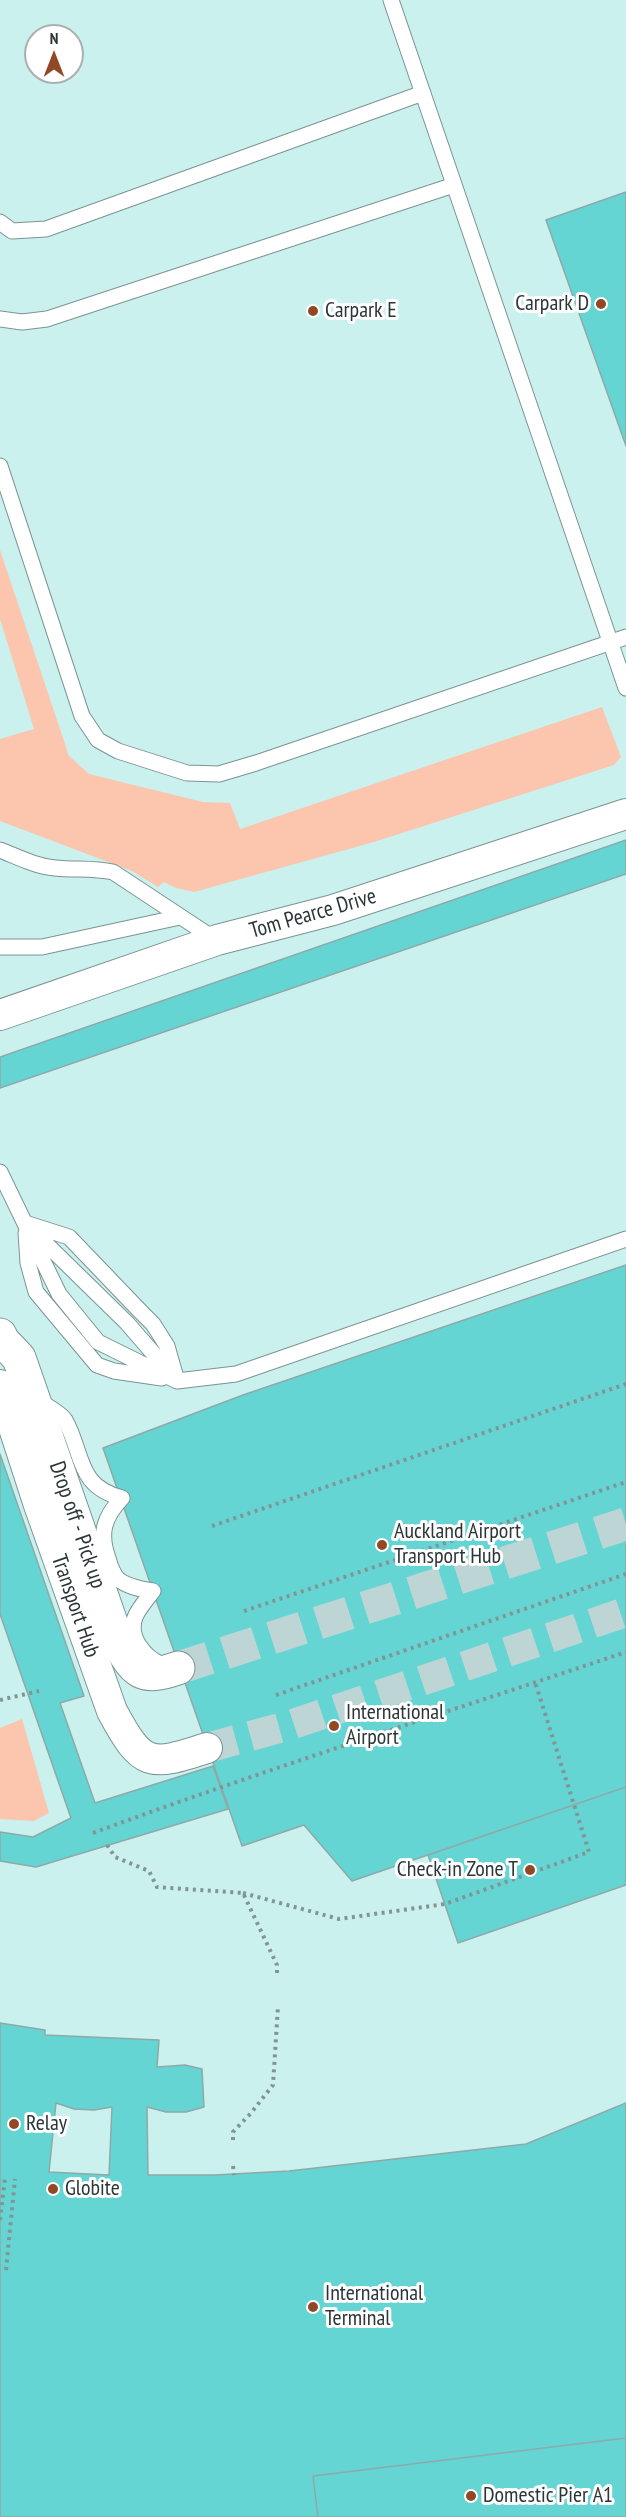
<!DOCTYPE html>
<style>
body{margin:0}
#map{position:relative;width:626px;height:2517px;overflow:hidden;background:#e1fefd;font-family:"PT Sans Narrow",sans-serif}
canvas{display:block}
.north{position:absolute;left:24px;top:24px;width:60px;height:60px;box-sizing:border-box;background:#fff;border:2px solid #abafaf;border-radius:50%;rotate:0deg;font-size:16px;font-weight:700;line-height:24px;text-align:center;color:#2c3636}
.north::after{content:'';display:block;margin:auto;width:21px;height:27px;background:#904924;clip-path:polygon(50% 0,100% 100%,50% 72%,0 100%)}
</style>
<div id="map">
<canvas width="626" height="2517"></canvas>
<div class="north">N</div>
</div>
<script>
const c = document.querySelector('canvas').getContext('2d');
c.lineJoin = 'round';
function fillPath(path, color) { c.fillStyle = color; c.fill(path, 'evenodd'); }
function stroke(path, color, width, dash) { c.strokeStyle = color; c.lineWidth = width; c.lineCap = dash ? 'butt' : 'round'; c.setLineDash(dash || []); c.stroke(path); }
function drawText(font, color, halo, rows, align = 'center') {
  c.font = font + ' "PT Sans Narrow",sans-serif'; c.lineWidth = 6; c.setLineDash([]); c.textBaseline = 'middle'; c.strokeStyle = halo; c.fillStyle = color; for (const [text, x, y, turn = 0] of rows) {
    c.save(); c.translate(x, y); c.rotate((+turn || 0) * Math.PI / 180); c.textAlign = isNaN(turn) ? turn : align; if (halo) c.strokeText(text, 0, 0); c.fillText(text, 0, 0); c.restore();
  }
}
fillPath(new Path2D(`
 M0,0h626v2517h-626zM36,36h36v36h-36z`), '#cbf1ef');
fillPath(new Path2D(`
 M0,550l69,206 20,18 114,28 27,1 10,26 362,-122 19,50 -7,8 -240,77 -180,50 -18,-4 -12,-6 -6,5 -26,-16 -132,-50v-82l34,-10 -34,-110z
 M22,1719l27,94 -15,8 -34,-2v-91z`), '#fbc6ad');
const building = new Path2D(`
 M626,192v254l-80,-226z
 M626,840v34l-626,214v-31z
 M626,1265v522l-274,94 -48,-56 -62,21 -139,-398 140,-53z
 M0,1454l84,242 -24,7 35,100 118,-37 15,43 -192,58 -36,-6v-29l33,5 38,-19 -71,-204z
 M626,1787v98l-168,58 -30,-88z
 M0,2023l45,7v5l114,5 -2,27 28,-2 17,4 2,38 -18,5h-20l-19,-5 1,68h66l75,-4 237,-27 100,-41v335l-313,38 5,41h-318zM56,2103l18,6 20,1 18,-3 -3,68 -60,-3z
 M626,2438v79h-308l-5,-41z`);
fillPath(building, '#64d5d3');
stroke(building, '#8ea9a8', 1.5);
stroke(new Path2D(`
 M207,1748l80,-22 339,-114`), '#bdd6d5', 30, [30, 15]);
stroke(new Path2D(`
 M178,1668l448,-144`), '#bdd6d5', 33, [33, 16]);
const lane = new Path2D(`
 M391,0l235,688
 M0,222l12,9 34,-2 377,-136
 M0,319l22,3 25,-3 407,-134
 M0,466l82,250 16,24 20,11 69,22 32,1 37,-11 370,-126
 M0,850c18,7 35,16 55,18 20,2 38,0 58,4l103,68
 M0,947h42l138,-30
 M0,1172l59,122 39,48 79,39 59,-7 390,-135
 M25,1223l44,14 71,74 13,13 14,22 10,35
 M34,1232l93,91 46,53
 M26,1233l2,30 8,29 61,73 17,6 48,7
 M40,1400c6,7 20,12 25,20 19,34 11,66 57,78 -18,19 -23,35 -14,60 2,7 4,15 10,21 9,8 24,10 35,12 -6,8 -13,16 -17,24 -10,21 9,43 27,50`);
const street = new Path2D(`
 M0,1015l217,-75 116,-30 293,-96
 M0,1385l39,120 73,206c30,56 37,56 95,37`);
const secondary = new Path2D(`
 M0,1335l2,5 17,18 98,282c18,32 23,41 61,28`);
stroke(lane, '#7a9493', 17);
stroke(street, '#7a9493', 32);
stroke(secondary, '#7a9493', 35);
stroke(new Path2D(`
 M212,1526l414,-142
 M244,1611l382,-129
 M276,1695l350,-121
 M0,1700l39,-9
 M93,1833c176,-65 355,-121 533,-181
 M107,1845l8,12 34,14 8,16 86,6 34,72v9
 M243,1893l96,26 106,-15 144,-52 -54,-170
 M233,2140v-8l18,-19 22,-28 5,-79
 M233,2166l1,9
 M0,2220l5,-42
 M6,2270l9,-91`), '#829595', 4, [3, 4.5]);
stroke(lane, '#fff', 15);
stroke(street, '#fff', 30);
stroke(secondary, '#fff', 33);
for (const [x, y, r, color] of [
 [601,304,6,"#904924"],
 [313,311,6,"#904924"],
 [382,1545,6,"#904924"],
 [334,1726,6,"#904924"],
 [530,1870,6,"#904924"],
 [14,2124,6,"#904924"],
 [53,2189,6,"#904924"],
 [313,2307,6,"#904924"],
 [471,2496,6,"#904924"]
]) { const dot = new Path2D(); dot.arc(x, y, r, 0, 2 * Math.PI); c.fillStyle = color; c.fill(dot); stroke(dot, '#fff', 2); }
drawText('22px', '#2c3636', '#fff', [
 ["Carpark D",589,304,"right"],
 ["Carpark E",325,311],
 ["Auckland Airport",394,1532],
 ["Transport Hub",394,1557],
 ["International",346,1713],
 ["Airport",346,1738],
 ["Check-in Zone T",518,1870,"right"],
 ["Relay",26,2124],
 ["Globite",65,2189],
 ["International",325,2294],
 ["Terminal",325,2319],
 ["Domestic Pier A1",483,2496]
], 'left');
drawText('22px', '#2c3636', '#fff', [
 ["Tom Pearce Drive",313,914,-16],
 ["Drop off - Pick up",77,1525,71],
 ["Transport Hub",75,1606,71]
]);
</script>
